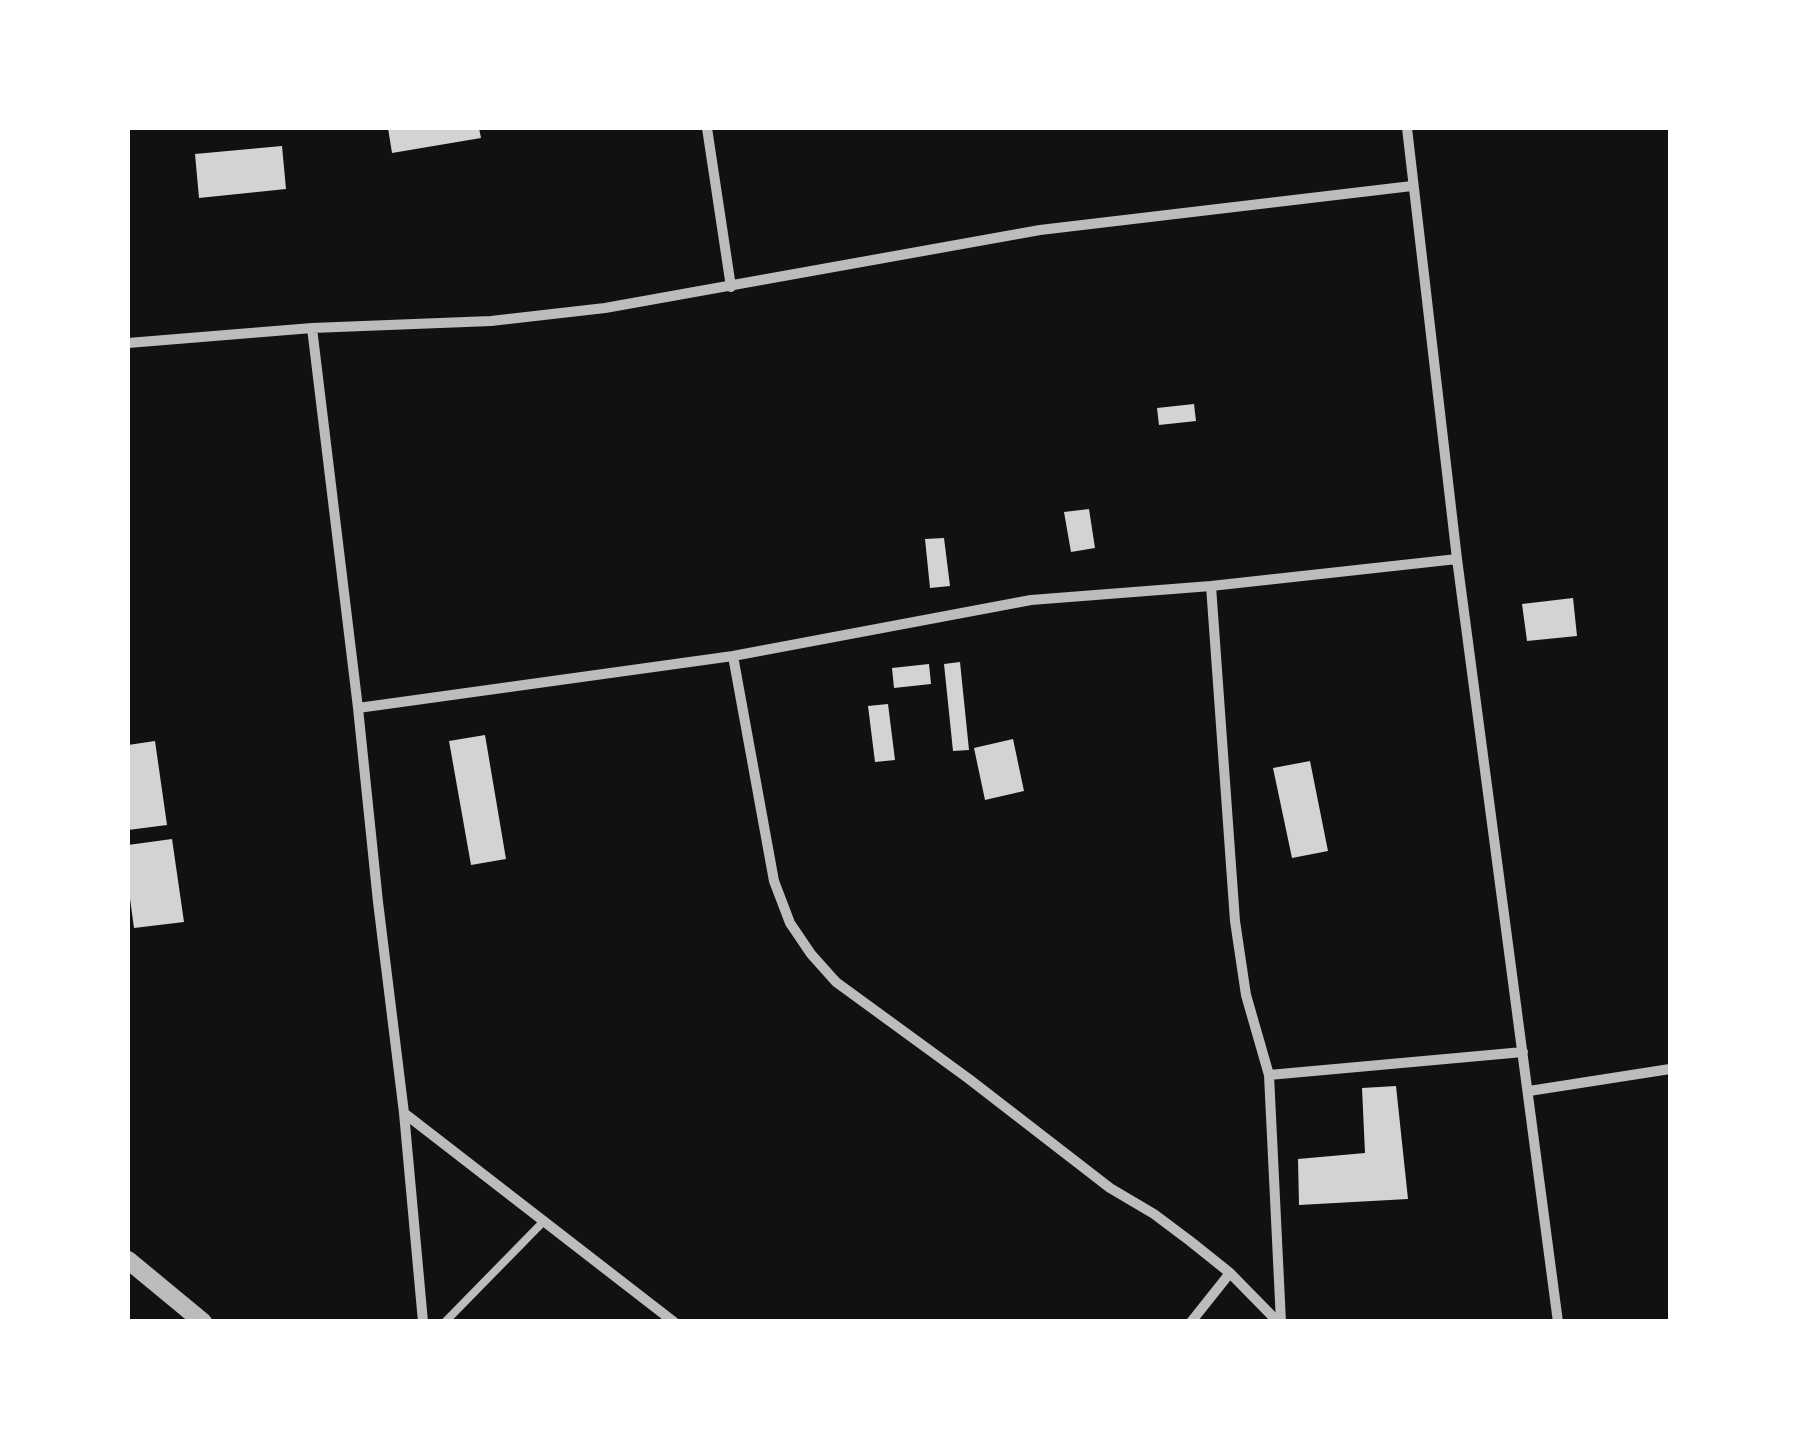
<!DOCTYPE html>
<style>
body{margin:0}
#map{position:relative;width:1798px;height:1449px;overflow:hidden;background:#111;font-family:"Source Serif 4",serif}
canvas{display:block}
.frame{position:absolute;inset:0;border:130px solid #fff;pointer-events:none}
</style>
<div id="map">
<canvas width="1798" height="1449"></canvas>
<div class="frame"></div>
</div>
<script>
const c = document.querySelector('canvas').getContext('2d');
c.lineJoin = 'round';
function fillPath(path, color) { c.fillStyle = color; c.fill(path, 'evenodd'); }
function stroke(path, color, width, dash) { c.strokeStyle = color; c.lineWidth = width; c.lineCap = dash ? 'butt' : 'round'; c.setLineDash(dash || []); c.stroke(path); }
fillPath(new Path2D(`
 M388,128h91l2,10 -89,15z
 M282,146l4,43 -87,9 -4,-44z
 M1194,404l2,17 -37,4 -2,-17z
 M1089,509l6,39 -24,4 -7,-40z
 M944,538l6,48 -20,2 -5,-49z
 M1573,598l4,38 -50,5 -5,-37z
 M960,662l9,88 -16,1 -9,-87z
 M929,664l2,20 -37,4 -2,-20z
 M888,704l7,56 -20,2 -7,-56z
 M485,735l21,124 -35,6 -22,-124z
 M1013,739l11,52 -39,9 -11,-52z
 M155,741l12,84 -39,5v-85z
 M1310,761l18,90 -36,7 -19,-90z
 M172,839l12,83 -50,6 -6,-44v-39z
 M1396,1086l12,113 -109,6 -1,-46 67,-6 -3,-65z`), '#d3d3d3');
stroke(new Path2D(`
 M445,1322l99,-101`), '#bcbcbc', 8);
stroke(new Path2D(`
 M707,128l24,159
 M1407,128l50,431 101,763
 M312,328l46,380 20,194 26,211 19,209
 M128,343l184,-15 179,-7 114,-13 435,-78 372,-44
 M1211,586l24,335 11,74 23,80 12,247
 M733,656l41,225 16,42 21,31 25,28 133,97 141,109 44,26 36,27 40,32 48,49
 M358,708l375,-52 298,-56 180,-14 246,-27
 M1269,1075l254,-23
 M1529,1091l141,-22
 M404,1113l270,209
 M1191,1322l39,-49`), '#bcbcbc', 10);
stroke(new Path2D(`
 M128,1260l75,62`), '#bcbcbc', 18);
</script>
